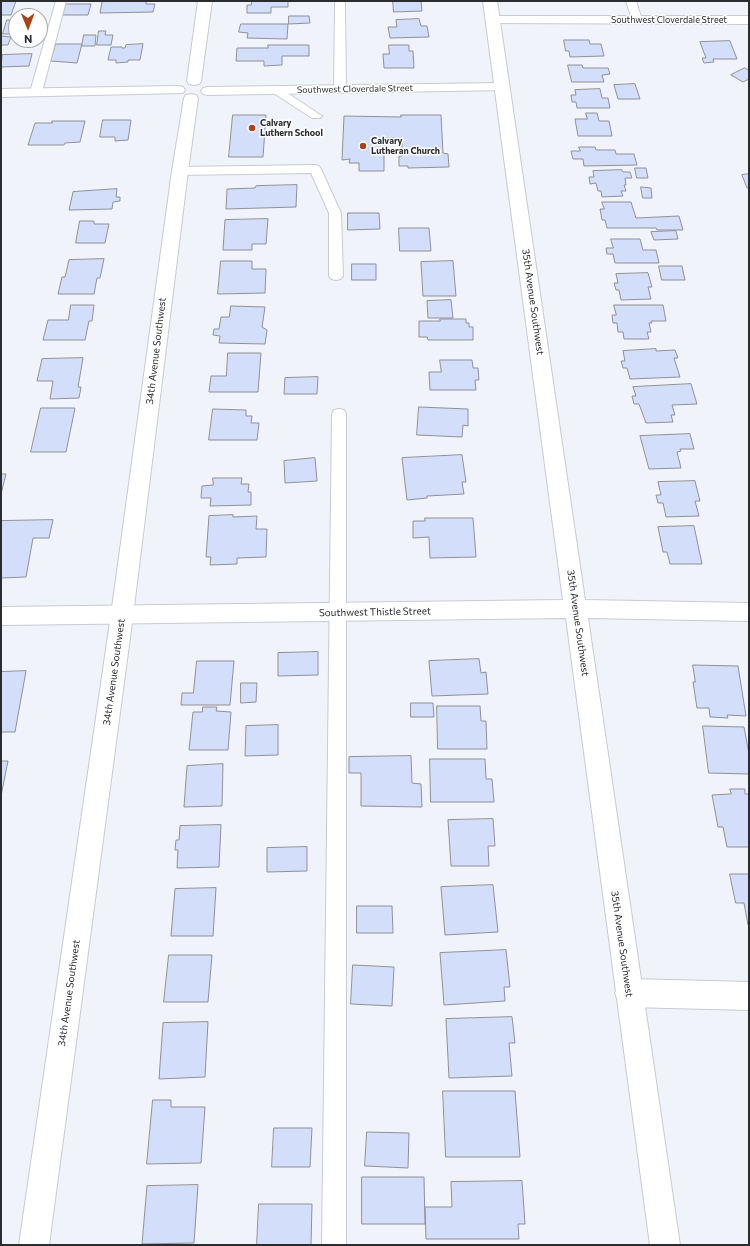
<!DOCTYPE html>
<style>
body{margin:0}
#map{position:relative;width:750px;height:1246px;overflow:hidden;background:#f1f3fa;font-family:Commissioner,sans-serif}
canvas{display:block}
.frame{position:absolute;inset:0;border:2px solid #2b2c2f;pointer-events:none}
.north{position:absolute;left:8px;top:8px;width:40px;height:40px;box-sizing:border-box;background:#fff;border:1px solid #aaabac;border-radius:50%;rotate:179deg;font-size:11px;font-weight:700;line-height:16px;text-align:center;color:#2b2c2f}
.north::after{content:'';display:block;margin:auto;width:14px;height:18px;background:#a9431a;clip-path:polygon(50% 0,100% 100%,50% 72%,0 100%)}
</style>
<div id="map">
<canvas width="750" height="1246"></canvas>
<div class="frame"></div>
<div class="north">N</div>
</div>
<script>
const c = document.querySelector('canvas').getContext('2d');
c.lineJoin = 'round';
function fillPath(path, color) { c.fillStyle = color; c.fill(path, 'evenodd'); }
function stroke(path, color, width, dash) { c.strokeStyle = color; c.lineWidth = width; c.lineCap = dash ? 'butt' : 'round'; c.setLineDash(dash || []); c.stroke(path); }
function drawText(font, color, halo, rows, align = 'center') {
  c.font = font + ' Commissioner,sans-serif'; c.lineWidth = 3; c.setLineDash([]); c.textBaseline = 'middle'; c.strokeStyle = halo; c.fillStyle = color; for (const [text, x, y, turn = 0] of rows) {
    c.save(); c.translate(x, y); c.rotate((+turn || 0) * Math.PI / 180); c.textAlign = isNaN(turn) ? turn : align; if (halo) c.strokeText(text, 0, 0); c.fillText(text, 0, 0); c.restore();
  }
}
const building = new Path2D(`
 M1,1h15l-5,14h-10z
 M109,1h37v3h9l-2,8 -53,1 2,-11z
 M252,1h36v6h-17v6h-24v-8h4z
 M393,1h28l1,10 -28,1z
 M66,4h25l-3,11h-25z
 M289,16h20l1,7 -21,1z
 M419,19l2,7h6l2,11 -39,1 -2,-11h9l-1,-7z
 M7,20h9v14h-13z
 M241,24h47l-1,15 -40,-1 1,-5 -9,-1z
 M99,31h7l-1,4h8l-2,10h-14z
 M84,35h12l-1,11h-13z
 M1,36l10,1 -3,8h-7z
 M564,40h25l1,4h11l3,12 -34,1 -1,-6h-3z
 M730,41l7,18h-24l1,3 -10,1 -2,-5h4l-6,-16z
 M56,44h26l-5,19 -26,-2z
 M143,44l-3,16h-12v2l-12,1v-3h-8l3,-13h11v1h3l1,-3z
 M268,45h41v11h-27v9l-18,1v-5h-28l1,-13h31z
 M389,45h20v6h4l1,17h-30l-1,-14h6z
 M32,54l-3,12 -28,1 1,-12z
 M568,65h14l1,3h25l2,6 -8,1 2,7h-32z
 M745,68l4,3v8l-6,3 -12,-7z
 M635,84l5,15h-22l-4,-14z
 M600,89l2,9h6l2,10h-33l-1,-6h-4l-1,-7h5l-1,-5z
 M586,113h11l2,8h10l3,15h-34l-3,-17h12z
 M233,115h33l-3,42h-34z
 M401,115h40l2,38 5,1 1,13 -41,1v-2h-9v-10h3v-18h-18v33h-25v-8h-10l1,-4 -8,1 2,-44 57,1z
 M103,120h28l-3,20 -13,1v-4h-15z
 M52,121h33l-5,21 -15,1 -1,2h-36l7,-22h17z
 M579,147h16l1,3h19l1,4h18l3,11 -53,1 -1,-7h-10l-2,-8h9z
 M635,168h11l2,10h-11z
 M622,170l1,2h7l2,6h-7l1,7h-2l2,6h-5l2,5 -21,1 -1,-6h-3l-2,-8 -6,1 -1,-7h5l-1,-6z
 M749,174v14h-2l-5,-13z
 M297,185l-1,22 -70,2 1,-20 28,-1 1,-2z
 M641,187l10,1 1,10h-9z
 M117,189l-1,8h4v4l-7,1 -1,7 -43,1 4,-18z
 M602,202h29l5,16 43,-2 4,14h-26l-1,-2h-49l-2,-8h-3l-2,-11h4z
 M348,213h31l1,16 -32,1z
 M268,219l-2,25h-14v6h-29l2,-30z
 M80,221h14v3h15l-4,19h-29z
 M399,228h30l2,23h-31z
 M676,231l2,8 -24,1 -3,-8z
 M611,239h29l3,11h13l3,13h-44l-2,-9h-6l-1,-6h7z
 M104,259l-4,19h-3l-3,16h-36l4,-17h3l4,-17z
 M221,261h31v8h14l-1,24 -47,1z
 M453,261l3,35h-33l-2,-34z
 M352,264h24v16h-24z
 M659,266h23l3,14h-23z
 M648,273l4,14h-4l3,12 -30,1 -2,-10h-3l-2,-7h4l-2,-9z
 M451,300l2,18h-25l-1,-17z
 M71,305h23l-2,16h-3l-4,19h-42l5,-20h20z
 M614,305h49l3,16h-15l1,2h-3l2,9h-4l2,7h-25l-1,-7h-5l-1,-9h-4l-1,-8h4z
 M231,306l34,1 -3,20 5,3 -2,14 -46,-1 1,-7 -7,-1 1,-6h5l2,-12h8z
 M440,319h26v4h3v4h4v13h-45l-1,-3h-8v-16h21z
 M656,349v2l19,-1 3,8h-4l6,19 -50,2 -3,-11h-4l-2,-7h4l-2,-10z
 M228,353h33l-3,39h-49l2,-16h15z
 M83,358l-5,29h3l-2,11 -29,1 3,-18h-16l5,-22z
 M440,360h32l1,8h5l1,12h-4l1,10h-46l-1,-18h12z
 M318,377l-1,17h-33l1,-16z
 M691,384l6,20 -25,1 3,10h-4l2,7 -27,1 -7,-19h-5l-2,-8h4l-3,-9z
 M419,407l49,2v17l-5,-1 -1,12 -45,-2z
 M41,408h34l-9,44h-35z
 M213,409l33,1v6h6l-1,7h8l-2,17h-48z
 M690,434l4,15h-14l1,2 -4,1 4,16 -32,1 -9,-33z
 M462,455l4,27h-4l2,12 -37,2v2l-20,2 -5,-42z
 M315,458l2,23 -32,2 -1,-22z
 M1,474h5l-5,20z
 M213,478h29l-1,6h8l-1,8h3v13l-41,1 1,-8h-10l1,-12 11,-1z
 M695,481l5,20h-5l4,15 -33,1 -3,-14h-5l-2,-8h5l-3,-13z
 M233,515v2l24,-1 -1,13h11l-1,28 -29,1v6l-27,1 1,-8h-5l3,-41z
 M425,518h48l3,39 -46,1 -1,-21 -16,1v-17h12z
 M53,520l-4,18h-16l-7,39 -25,1v-57z
 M694,526l8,38h-32l-3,-12h-4l-5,-25z
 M318,652v23l-40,1v-23z
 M479,659l2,14 5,-1 2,22 -56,2 -3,-35z
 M197,661h37l-4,44h-49l1,-12h11z
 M693,665l45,1 8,50 -19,-1 1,3 -18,-1 -1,-9h-12l-4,-26h2z
 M26,671l-11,61h-14v-60z
 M241,683h16l-1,19 -15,1z
 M411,703h22l1,14h-23z
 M437,706h43l1,15h5l1,28h-49z
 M203,707h14l-1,4 15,1 -3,38h-39l4,-38h9z
 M278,725v30l-33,1 1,-30z
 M703,726l41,1 5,27v20l-40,-1z
 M411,756l1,27 9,1 1,23 -61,-1v-33h-12v-16z
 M430,759h55l1,20h6l2,23h-63z
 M1,761h7l-7,35z
 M223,764l-1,42 -38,1 3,-41z
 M730,789h15v5h4v53h-22l-4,-20h-5l-6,-32 19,-1z
 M493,819l2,27h-7l1,20h-38l-3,-46z
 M221,825l-2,42 -42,1 1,-18h-3l1,-10h3l1,-14z
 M307,847v24l-40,1v-24z
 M730,874h19v51h-1l-4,-22h-8z
 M493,885l5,47 -53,3 -4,-48z
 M216,888l-3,48h-42l4,-47z
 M357,906h35l1,27h-36z
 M506,950l4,37h-6l1,14 -61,4 -4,-52z
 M169,955h43l-4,47h-44z
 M353,965l41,2 -2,39 -41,-2z
 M512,1017l3,26h-6l3,33 -63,2 -3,-59z
 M208,1022l-3,55 -46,2 4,-56z
 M443,1091h72l5,66h-74z
 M153,1100h18v7h34l-4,56 -54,1z
 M274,1128h38l-2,39h-38z
 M367,1132l42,1 -1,35 -43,-2z
 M362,1177h62l1,47h-63z
 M522,1181l3,43h-7l1,15h-93l-1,-32h27l-1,-25z
 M198,1185l-4,58 -52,1 5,-58z
 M259,1204h53l-1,41h-54z`);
fillPath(building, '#d3defb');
stroke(building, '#8f9197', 1);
const lane = new Path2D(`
 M56,1h10l-24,91 -2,2h-8l-2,-2z
 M335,1h10l1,88 -2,2h-8l-2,-2z
 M626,1h10l6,19 -1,2h-8z
 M276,87l4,1 42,28 -2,2h-8l-40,-26 -2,-2 2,-2z
 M315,165l4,1 2,3 20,44 2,63 -2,3 -5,1 -5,-1 -2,-3v-63l-18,-40 -131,2 -4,-1 -2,-3 2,-3 4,-1z
 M339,409l5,1 2,4v831h-24l10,-831 2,-4z`);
const street = new Path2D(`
 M198,1h14l-11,80 -2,3 -5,1 -5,-1 -2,-3z
 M493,16h256v8l-261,-1 -2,-3 2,-3z
 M502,83l5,1 2,3 -2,3 -299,5 -5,-1 -2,-3 2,-3 5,-1z
 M178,86l5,1 2,3 -2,3 -182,4v-8z
 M191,94l5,1 2,3 -10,73 -55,444 -84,630h-30l92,-630 61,-444 12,-73 2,-3z
 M629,979l120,3v28l-120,-3 -10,-4 -4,-10 4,-10z`);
const secondary = new Path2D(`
 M483,1h14l88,599 164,3v18l-161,-3 92,627h-30l-84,-627 -565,7v-18l562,-7z`);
stroke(lane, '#c8cbd1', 2);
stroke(street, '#c8cbd1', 2);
stroke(secondary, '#c8cbd1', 2);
fillPath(lane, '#fff');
fillPath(street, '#fff');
fillPath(secondary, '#fff');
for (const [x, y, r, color] of [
 [252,128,4,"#a9431a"],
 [363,146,4,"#a9431a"]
]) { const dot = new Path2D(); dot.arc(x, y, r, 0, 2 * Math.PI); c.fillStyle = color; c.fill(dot); stroke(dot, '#fff', 1.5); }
drawText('9px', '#2b2c2f', '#fff', [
 ["Southwest Cloverdale Street",669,20],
 ["Southwest Cloverdale Street",355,89,-1]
]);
drawText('bold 9px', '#2b2c2f', '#fff', [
 ["Calvary",260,123],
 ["Luthern School",260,133],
 ["Calvary",371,141],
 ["Lutheran Church",371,151]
], 'left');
drawText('10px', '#2b2c2f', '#fff', [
 ["35th Avenue Southwest",533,302,82],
 ["34th Avenue Southwest",156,351,-83],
 ["Southwest Thistle Street",375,612,-1],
 ["35th Avenue Southwest",578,623,82],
 ["34th Avenue Southwest",114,672,-82],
 ["35th Avenue Southwest",622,944,82],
 ["34th Avenue Southwest",69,993,-82]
]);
</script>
